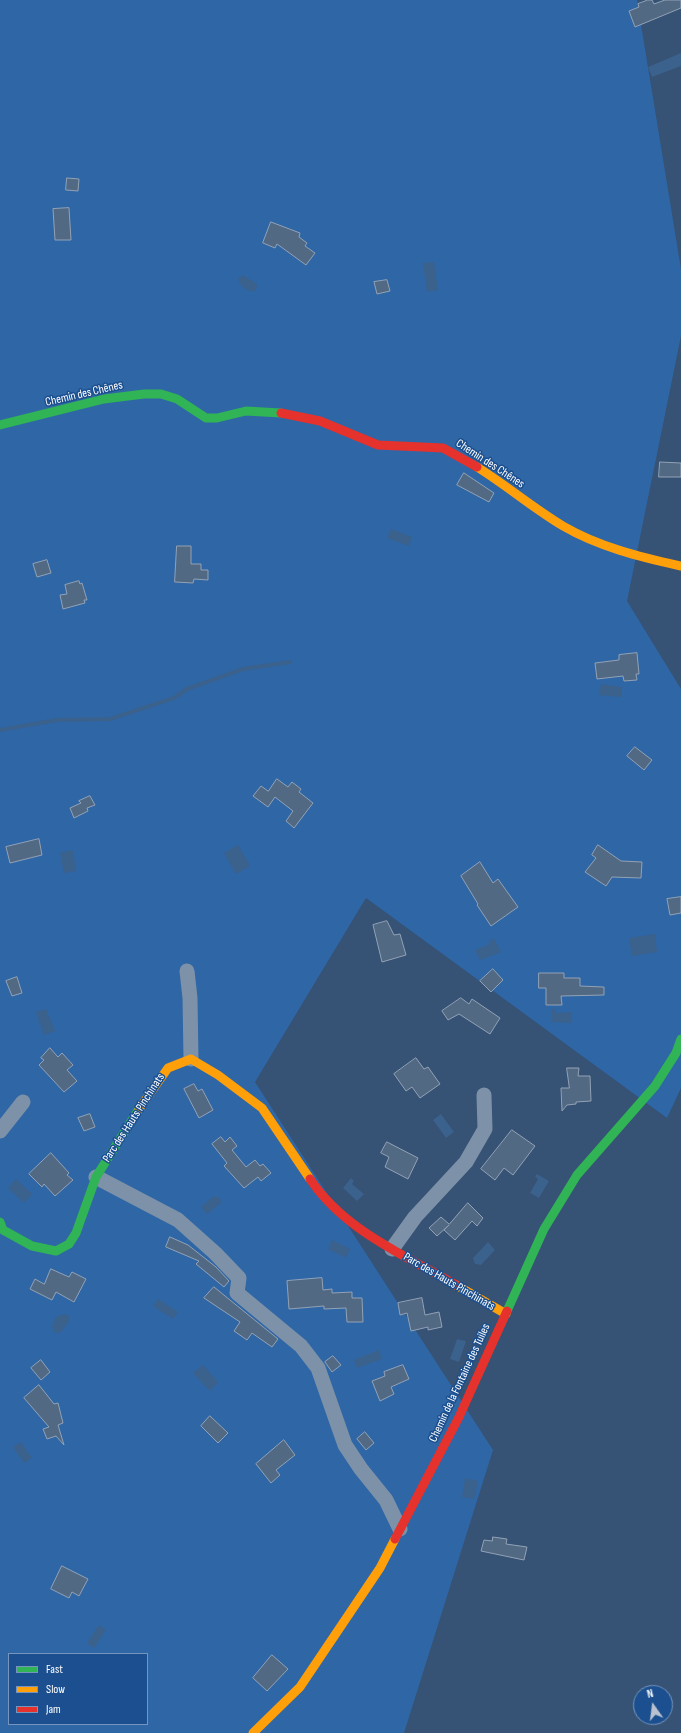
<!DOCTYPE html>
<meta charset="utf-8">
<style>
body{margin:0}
#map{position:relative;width:681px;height:1733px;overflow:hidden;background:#365274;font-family:"Sofia Sans Condensed",sans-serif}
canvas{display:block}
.legend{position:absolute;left:8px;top:1653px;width:140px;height:72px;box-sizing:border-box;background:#1b4f8f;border:1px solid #7695bc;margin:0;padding:5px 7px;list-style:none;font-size:12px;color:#fff}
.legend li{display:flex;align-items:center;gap:8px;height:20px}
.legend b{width:20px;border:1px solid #7695bc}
.north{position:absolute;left:633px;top:1685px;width:40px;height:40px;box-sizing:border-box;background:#1b4f8f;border:1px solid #7695bc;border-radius:50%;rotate:346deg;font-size:11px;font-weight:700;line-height:16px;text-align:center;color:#fff}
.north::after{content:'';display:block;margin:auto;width:14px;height:18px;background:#b9c2ce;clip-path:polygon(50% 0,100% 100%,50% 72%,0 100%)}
</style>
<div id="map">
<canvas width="681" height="1733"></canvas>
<ul class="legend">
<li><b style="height:5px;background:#30b455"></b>Fast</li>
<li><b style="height:5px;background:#ff9f0a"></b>Slow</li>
<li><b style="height:5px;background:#e5322d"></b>Jam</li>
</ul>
<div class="north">N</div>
</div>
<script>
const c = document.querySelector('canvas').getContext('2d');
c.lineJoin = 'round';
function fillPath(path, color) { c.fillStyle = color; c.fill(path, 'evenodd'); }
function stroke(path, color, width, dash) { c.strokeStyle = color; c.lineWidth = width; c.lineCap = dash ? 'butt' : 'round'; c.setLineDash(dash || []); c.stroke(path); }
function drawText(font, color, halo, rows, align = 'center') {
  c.font = font + ' "Sofia Sans Condensed",sans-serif'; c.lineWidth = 3; c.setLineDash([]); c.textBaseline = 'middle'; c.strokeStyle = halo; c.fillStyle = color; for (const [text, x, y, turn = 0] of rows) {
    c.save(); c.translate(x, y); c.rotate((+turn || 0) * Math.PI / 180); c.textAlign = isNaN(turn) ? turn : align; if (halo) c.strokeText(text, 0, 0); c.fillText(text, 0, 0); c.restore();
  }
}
fillPath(new Path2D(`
 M0,0h637l44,269v67l-54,265 54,88v399l-14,30 -301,-220 -111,184 238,368 -89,283h-404zM9,1654h138v70h-138z`), '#2f66a5');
fillPath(new Path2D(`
 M681,53v13l-29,11 -4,-10z
 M434,262l4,28 -11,2 -4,-29z
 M243,275l14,9 -1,7c-9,1 -15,-4 -18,-12z
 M391,529l21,8 -3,9 -22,-8z
 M601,684l21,3 -1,10 -22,-2z
 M238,845l12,21 -14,8 -12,-21z
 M73,850l3,21 -12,2 -4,-20z
 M655,934l2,18 -25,4 -3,-18z
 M494,939l7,13 -21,8 -5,-10 15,-6 -1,-4z
 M46,1009l9,22 -11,4 -8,-23z
 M551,1009h5v4l16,-1v11l-21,-1z
 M441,1114l13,18 -8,6 -13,-18z
 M537,1174l12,7 -10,17 -9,-5 8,-14 -3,-2z
 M351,1178l3,3 -2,3 12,10 -7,7 -14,-13z
 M16,1179l16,15 -8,9 -16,-15z
 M214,1196l6,2 1,5 -14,11 -6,-7z
 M332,1240l18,9 -4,9 -18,-9z
 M488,1242l7,8 -14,15 -6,-1 -2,-6z
 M158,1299l20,13 -5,7 -20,-13z
 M64,1314l5,2v5l-8,11 -6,1 -3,-6 4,-10z
 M457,1339l9,2 -7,21 -9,-3z
 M379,1350l3,9 -25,9 -3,-8z
 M203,1365l15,17 -8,9 -17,-18z
 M21,1442l11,16 -8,5 -11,-16z
 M465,1478l13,3 -4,18 -12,-2z
 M99,1625l7,5 -12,18 -7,-5z`), '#3b618d');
stroke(new Path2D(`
 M0,730l57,-10 53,-1 64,-21 13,-9 56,-20 47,-7`), '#3b618d', 4);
const building = new Path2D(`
 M648,0h4l2,4 11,-4h16v8l-46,19 -6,-16 10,-4 -1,-3z
 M67,178l12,1 -1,12 -12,-1z
 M69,208l2,32h-16l-2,-31z
 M271,222l29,11 -1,4 8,6 -2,3 10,7 -9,12 -29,-21 -2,4 -12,-5z
 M387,280l3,11 -13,3 -3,-12z
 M660,462l21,1v14h-22z
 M464,473l30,20 -5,9 -32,-17z
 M177,546h14v18h10v6h7v10l-14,-1 -1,4 -18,-1z
 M47,560l4,13 -14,4 -4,-13z
 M79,581l1,3 2,-1 5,17h-3l1,3 -22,6 -3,-14 7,-1 -2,-9z
 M637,653l2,21h-3l1,6 -13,1 -1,-5 -26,3 -2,-16 24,-3v-5z
 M635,747l17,13 -8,10 -17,-14z
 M277,779l11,8 4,-5 9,7 -2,3 14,11 -19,25 -8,-7 7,-10 -18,-14 -7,10 -15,-11 8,-10 7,5z
 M90,796l5,9 -8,3 1,3 -14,7 -4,-10 11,-5 -2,-2z
 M39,839l3,16 -32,8 -4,-16z
 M598,845l23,16 21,1 -1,16 -29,-1 -6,9 -21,-14 11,-14 -4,-3z
 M480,862l13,21 5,-4 20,28 -27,19 -14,-21 1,-1 -17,-28z
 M681,897v16l-11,2 -3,-16z
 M387,921l7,14 6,-1 6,21 -24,7 -9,-37z
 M493,969l10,11 -12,12 -11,-11z
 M539,973h25v5h16v8l24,1v8l-43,1 1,9h-16v-17h-7z
 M17,977l5,16 -10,3 -6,-15z
 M461,998l8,6 3,-5 28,19 -10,16 -31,-20 -11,6 -6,-9z
 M50,1048l8,9 4,-4 11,12 -6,5 10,11 -13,11 -25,-27 5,-5 -3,-2z
 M416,1058l8,11 4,-2 12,17 -20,14 -8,-11 -6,4 -12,-17z
 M567,1068h12l-1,8h12l1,25 -15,1v2l-9,1 -5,6 -1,-23h8z
 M194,1084l4,7 4,-2 11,21 -14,8 -15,-29z
 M90,1114l5,13 -11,4 -6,-13z
 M512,1130l23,16 -22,29 -9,-7 -9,12 -14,-11z
 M221,1137l4,5 5,-5 7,9 -5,4 14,17 9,-7 5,6 3,-2 8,9 -10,8 -3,-4 -14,11 -20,-22 3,-3 -15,-19z
 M387,1142l31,16 -10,21 -23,-12 4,-10 -8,-4z
 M51,1153l18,20 -2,2 6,5 -18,16 -11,-12 -2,3 -13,-13z
 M468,1203l15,15 -6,8 -5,-5 -17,19 -11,-10 5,-5 -12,11 -8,-8 12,-11 8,7z
 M170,1237l18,8 28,22 13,14 -5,6 -28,-23 3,-3 -33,-14z
 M51,1269l18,8 3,-5 14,7 -12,23 -18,-10 -4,8 -22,-11 5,-10 9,5z
 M322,1278l1,12 9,-1v4l20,-1v6h10l1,24h-16l-1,-14 -22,1v-3l-35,3 -2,-28z
 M214,1287l64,52 -6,8 -20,-14 -5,7 -13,-9 6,-9 -36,-24z
 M422,1298l3,17 14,-3 3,15 -14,3v-3l-17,4 -4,-18 -7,2 -2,-12z
 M333,1356l8,9 -9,7 -7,-10z
 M41,1360l9,12 -9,8 -10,-12z
 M403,1365l6,14 -18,8 3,7 -14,7 -8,-20 13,-5 -1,-4z
 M39,1385l15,19 4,-1 5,20 -5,2 6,20 -8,-9 -9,3 -4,-10 6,-2 -25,-29z
 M210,1416l18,17 -10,10 -17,-17z
 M365,1432l9,11 -8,7 -9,-11z
 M284,1440l11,15 -19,15 4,5 -9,8 -15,-19z
 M493,1537l14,2 -1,5 21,3 -3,13 -43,-9 3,-11 8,1z
 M62,1566l26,13 -9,17 -7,-4 -3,6 -18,-9z
 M272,1655l16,14 -21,22 -14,-13z`);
fillPath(building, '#526984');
stroke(building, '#92a2b6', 1);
stroke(new Path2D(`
 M187,971l3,27 1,61
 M0,1131l23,-29
 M96,1177l82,43 37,33 24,25 -2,15 64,53 17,22 27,77 16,24 25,31 14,29
 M392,1249l23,-32 51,-55 19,-33 -1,-34`), '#7d92a8', 15);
stroke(new Path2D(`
 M0,425l104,-26 40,-5h17l16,5 29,19h11l29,-7 35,2
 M0,1222l3,8 29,16 24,5 13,-7 7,-11 20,-56 43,-68
 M507,1311l37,-82 33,-54 78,-89 21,-33 5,-14`), '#30b455', 9);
stroke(new Path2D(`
 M477,467c29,18 56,41 86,59 36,21 77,31 118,40
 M139,1109l29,-41 23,-9 27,16 44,33 48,71
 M456,1285l50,29
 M253,1733l47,-46 80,-119 15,-29`), '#ff9f0a', 9);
stroke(new Path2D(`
 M281,413l39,8 58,24 65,3 34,19
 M310,1179c34,51 94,76 146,106
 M395,1539l64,-122 48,-106`), '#e5322d', 9);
drawText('12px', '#fff', '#1b4f8f', [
 ["Chemin des Chênes",84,394,-13],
 ["Chemin des Chênes",490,464,33],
 ["Parc des Hauts Pinchinats",134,1118,-57],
 ["Parc des Hauts Pinchinats",449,1282,30],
 ["Chemin de la Fontaine des Tuiles",460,1383,-65]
]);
</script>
